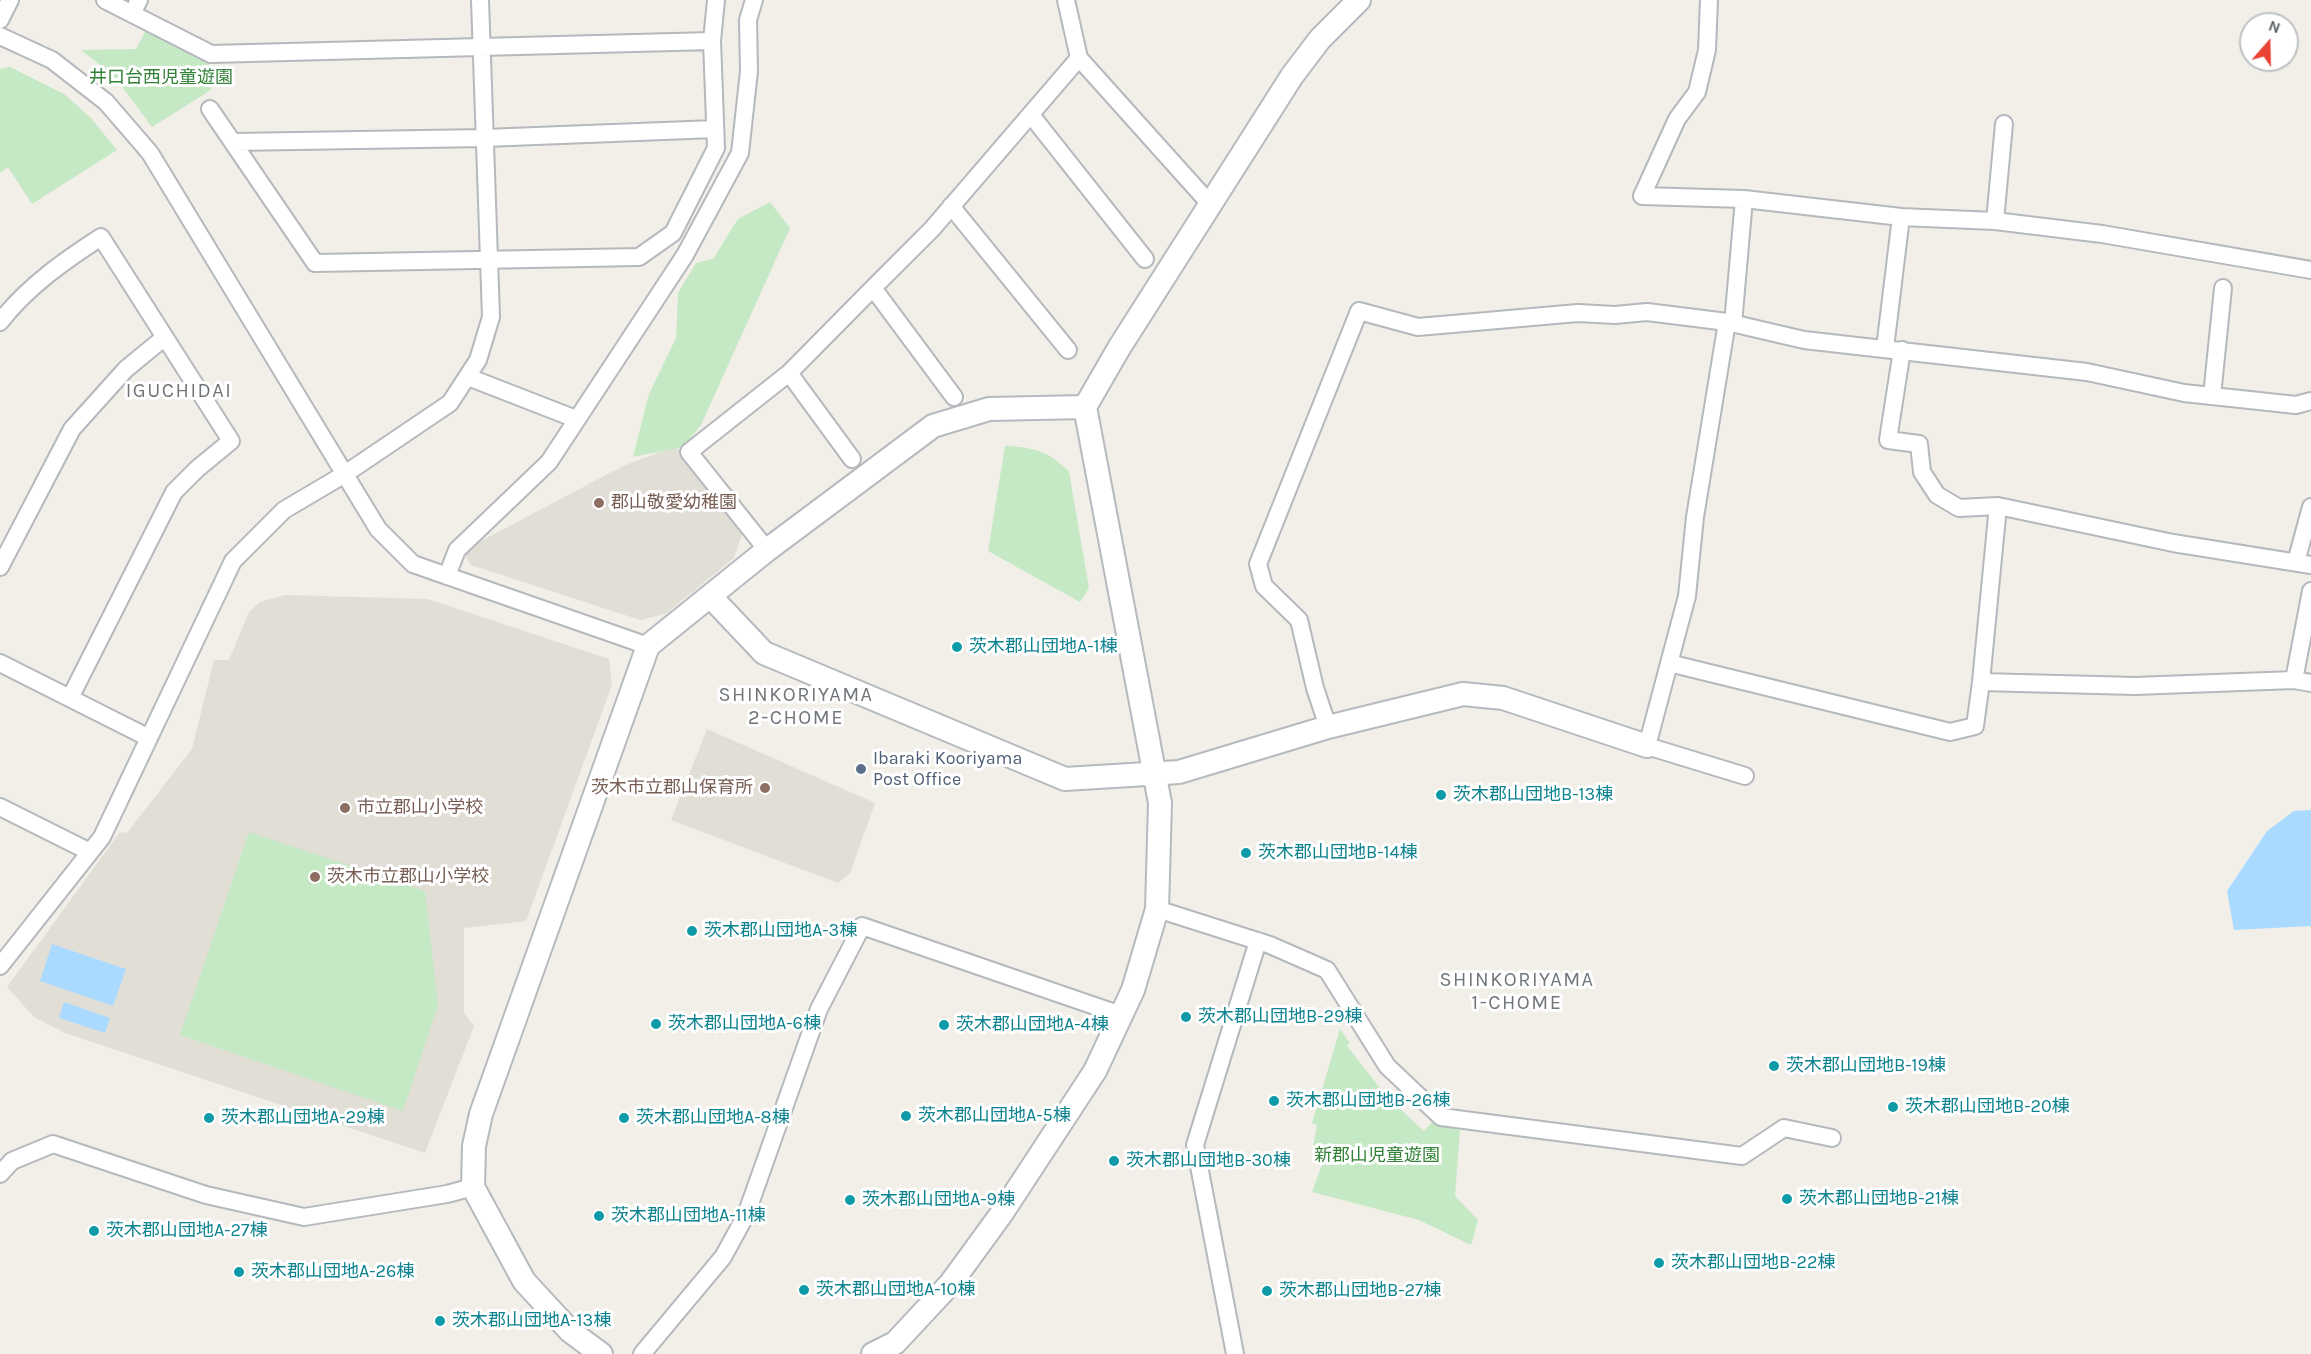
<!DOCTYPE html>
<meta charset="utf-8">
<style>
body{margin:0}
#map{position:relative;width:2311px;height:1354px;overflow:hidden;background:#f1efe8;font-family:Karla,sans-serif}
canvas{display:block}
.north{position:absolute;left:2239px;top:12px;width:60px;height:60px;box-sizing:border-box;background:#fff;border:2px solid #bfc1c3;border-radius:50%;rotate:20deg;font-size:16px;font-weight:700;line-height:24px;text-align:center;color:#5f6368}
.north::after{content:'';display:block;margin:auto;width:21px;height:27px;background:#ea4335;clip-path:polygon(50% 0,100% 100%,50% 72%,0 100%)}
</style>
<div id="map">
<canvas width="2311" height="1354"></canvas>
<div class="north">N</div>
</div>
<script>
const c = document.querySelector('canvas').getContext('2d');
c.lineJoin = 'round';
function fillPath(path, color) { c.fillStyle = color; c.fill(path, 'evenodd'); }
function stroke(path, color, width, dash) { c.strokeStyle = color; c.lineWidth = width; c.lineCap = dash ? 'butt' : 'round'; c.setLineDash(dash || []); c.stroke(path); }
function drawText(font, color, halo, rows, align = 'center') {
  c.font = font + ' Karla,"Noto Sans JP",sans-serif'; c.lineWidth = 6; c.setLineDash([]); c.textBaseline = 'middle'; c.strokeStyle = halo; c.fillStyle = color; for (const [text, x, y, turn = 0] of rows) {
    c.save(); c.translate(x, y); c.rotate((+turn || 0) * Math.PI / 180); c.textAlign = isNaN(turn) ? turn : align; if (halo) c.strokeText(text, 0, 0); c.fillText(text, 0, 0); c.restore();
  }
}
fillPath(new Path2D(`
 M676,446l68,83 -10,29 -69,56 -25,6 -169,-55 -9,-14 161,-85z
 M285,595l143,4 181,60 3,26 -86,236 -62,7v85l10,13 -49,127 -360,-120 -31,-16 -27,-30 113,-155 7,1 65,-84 22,-89h15l20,-48 11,-10z
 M707,729l168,74 -25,70 -12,10 -167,-63z`), '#e1ded6');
fillPath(new Path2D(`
 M146,30l63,31 2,29 -59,37 -38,-51 -33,-26 55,-1z
 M10,67l54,27 26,23 27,33 -85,54 -24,-37 -8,6v-104z
 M770,202l20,26 -89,197 -18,22 -50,10 16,-63 27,-56 2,-45 18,-30 17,-4 25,-40z
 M1005,446c27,1 45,5 64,26l20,116 -9,14 -92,-51z
 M249,832l176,59 13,114 -35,106 -223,-76z
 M1340,1029l10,14 -3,3 41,52 36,33 10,-11 26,10 -5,66 23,24 -7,25 -52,-25 -107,-28 13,-35 -13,-5 5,-27 -5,-2z`), '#c5e8c5');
fillPath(new Path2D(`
 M2311,810v116l-77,4 -7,-39 40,-60 27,-20z
 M52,944l74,25 -13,37 -73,-25z
 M64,1002l46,16 -5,15 -46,-15z`), '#aadaff');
const street = new Path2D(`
 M105,0l106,54 501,-13
 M1066,0l13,58 131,146
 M1709,0l-2,50 -10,42 -20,27 -35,77 102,3 157,18 94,4 107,13 209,36
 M132,14l7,-14
 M0,20l10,-20
 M0,36l52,24 54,42 44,51 228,376 35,35 235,82
 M210,109l105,154 324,-6 34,-24 43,-85 -4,-107 4,-41
 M1031,115l114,144
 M233,142l252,-4 230,-9
 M951,206l117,144
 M1995,221l9,-97
 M873,288l81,109
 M0,322c27,-35 64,-61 101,-85l130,204 -34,28 -23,23 -104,206
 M1727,322l-32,195 -8,79 -40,150 98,30
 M1733,324l11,-125
 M1885,348l16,-131
 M1902,350l-14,90 31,4 3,28 15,23 22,13 39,-2
 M789,373l63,86
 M468,377l108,42
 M2212,396l11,-108
 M767,550l-78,-98 100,-79 84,-85 59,-59 147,-171
 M2296,562l15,-55
 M0,567l72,-138 54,-60 39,-32
 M447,576l10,-26 92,-88 136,-207 55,-102 9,-82 -1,-51 6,-20
 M2311,591l-17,89 17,3
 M0,663l149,75
 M1669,663l281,69 25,-6 6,-44
 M2294,680l-159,6 -154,-4 17,-176 175,37 138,22
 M1328,727l-13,-39 -16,-68 -35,-34 -6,-22 101,-253 59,16 160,-14 37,2 32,-3 80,10 77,18 283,32 97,21 112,12 15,-4
 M0,807l90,45
 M1157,909l113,36 57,25 60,96 54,51 301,39 42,-28 48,10
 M0,966l102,-129 131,-276 51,-51 61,-36 105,-71 28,-43 13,-43 -11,-317
 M0,1174l12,-13 41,-17 153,51 98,22 143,-23 26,-7
 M642,1354l81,-97 23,-42 73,-206 43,-83 259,89
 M1235,1354l-40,-209 63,-204`);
const secondary = new Path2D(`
 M710,596l54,57 301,126 114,-7 149,-45 135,-33 40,4 144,48
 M601,1354l-31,-23 -46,-50 -51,-94 1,-41 7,-32 167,-468 119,-96 166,-124 56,-17 96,-2
 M873,1354l22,-11 56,-60 51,-70 93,-142 38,-81 24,-81 3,-106 -75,-396 34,-59 173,-272 28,-37 39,-39`);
stroke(street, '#b5b8bc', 20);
stroke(secondary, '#b6babf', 26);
stroke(street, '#fff', 16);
stroke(secondary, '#fff', 22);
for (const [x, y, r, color] of [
 [599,503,6,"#8d6e63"],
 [957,647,6,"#0f9aa8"],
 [861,769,6,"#5c6f8a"],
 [765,788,6,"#8d6e63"],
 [1441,795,6,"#0f9aa8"],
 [345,808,6,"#8d6e63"],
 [1246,853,6,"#0f9aa8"],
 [315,877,6,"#8d6e63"],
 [692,931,6,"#0f9aa8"],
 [1186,1017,6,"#0f9aa8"],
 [656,1024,6,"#0f9aa8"],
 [944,1025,6,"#0f9aa8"],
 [1774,1066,6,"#0f9aa8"],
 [1274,1101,6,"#0f9aa8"],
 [1893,1107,6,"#0f9aa8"],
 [906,1116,6,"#0f9aa8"],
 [209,1118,6,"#0f9aa8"],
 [624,1118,6,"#0f9aa8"],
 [1114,1161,6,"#0f9aa8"],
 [1787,1199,6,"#0f9aa8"],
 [850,1200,6,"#0f9aa8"],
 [599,1216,6,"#0f9aa8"],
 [94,1231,6,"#0f9aa8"],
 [1659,1263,6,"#0f9aa8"],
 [239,1272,6,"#0f9aa8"],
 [804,1290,6,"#0f9aa8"],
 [1267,1291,6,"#0f9aa8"],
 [440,1321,6,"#0f9aa8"]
]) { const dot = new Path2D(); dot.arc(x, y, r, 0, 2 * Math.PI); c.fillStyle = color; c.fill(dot); stroke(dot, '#fff', 2); }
drawText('18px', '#348238', '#fff', [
 ["井口台西児童遊園",161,78],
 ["新郡山児童遊園",1377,1156]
]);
drawText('18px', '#785e54', '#fff', [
 ["郡山敬愛幼稚園",611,503],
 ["茨木市立郡山保育所",753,788,"right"],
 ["市立郡山小学校",357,808],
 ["茨木市立郡山小学校",327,877]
], 'left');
drawText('18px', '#0d838f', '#fff', [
 ["茨木郡山団地A-1棟",969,647],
 ["茨木郡山団地B-13棟",1453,795],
 ["茨木郡山団地B-14棟",1258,853],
 ["茨木郡山団地A-3棟",704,931],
 ["茨木郡山団地B-29棟",1198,1017],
 ["茨木郡山団地A-6棟",668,1024],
 ["茨木郡山団地A-4棟",956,1025],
 ["茨木郡山団地B-19棟",1786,1066],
 ["茨木郡山団地B-26棟",1286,1101],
 ["茨木郡山団地B-20棟",1905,1107],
 ["茨木郡山団地A-5棟",918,1116],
 ["茨木郡山団地A-29棟",221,1118],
 ["茨木郡山団地A-8棟",636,1118],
 ["茨木郡山団地B-30棟",1126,1161],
 ["茨木郡山団地B-21棟",1799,1199],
 ["茨木郡山団地A-9棟",862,1200],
 ["茨木郡山団地A-11棟",611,1216],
 ["茨木郡山団地A-27棟",106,1231],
 ["茨木郡山団地B-22棟",1671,1263],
 ["茨木郡山団地A-26棟",251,1272],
 ["茨木郡山団地A-10棟",816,1290],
 ["茨木郡山団地B-27棟",1279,1291],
 ["茨木郡山団地A-13棟",452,1321]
], 'left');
drawText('18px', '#4e5e75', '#fff', [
 ["Ibaraki Kooriyama",873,759],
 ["Post Office",873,780]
], 'left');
c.letterSpacing = '1.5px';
drawText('20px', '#70757a', '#fff', [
 ["IGUCHIDAI",179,391],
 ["SHINKORIYAMA",796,695],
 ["2-CHOME",796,718],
 ["SHINKORIYAMA",1517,980],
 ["1-CHOME",1517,1003]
]);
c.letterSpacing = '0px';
</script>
